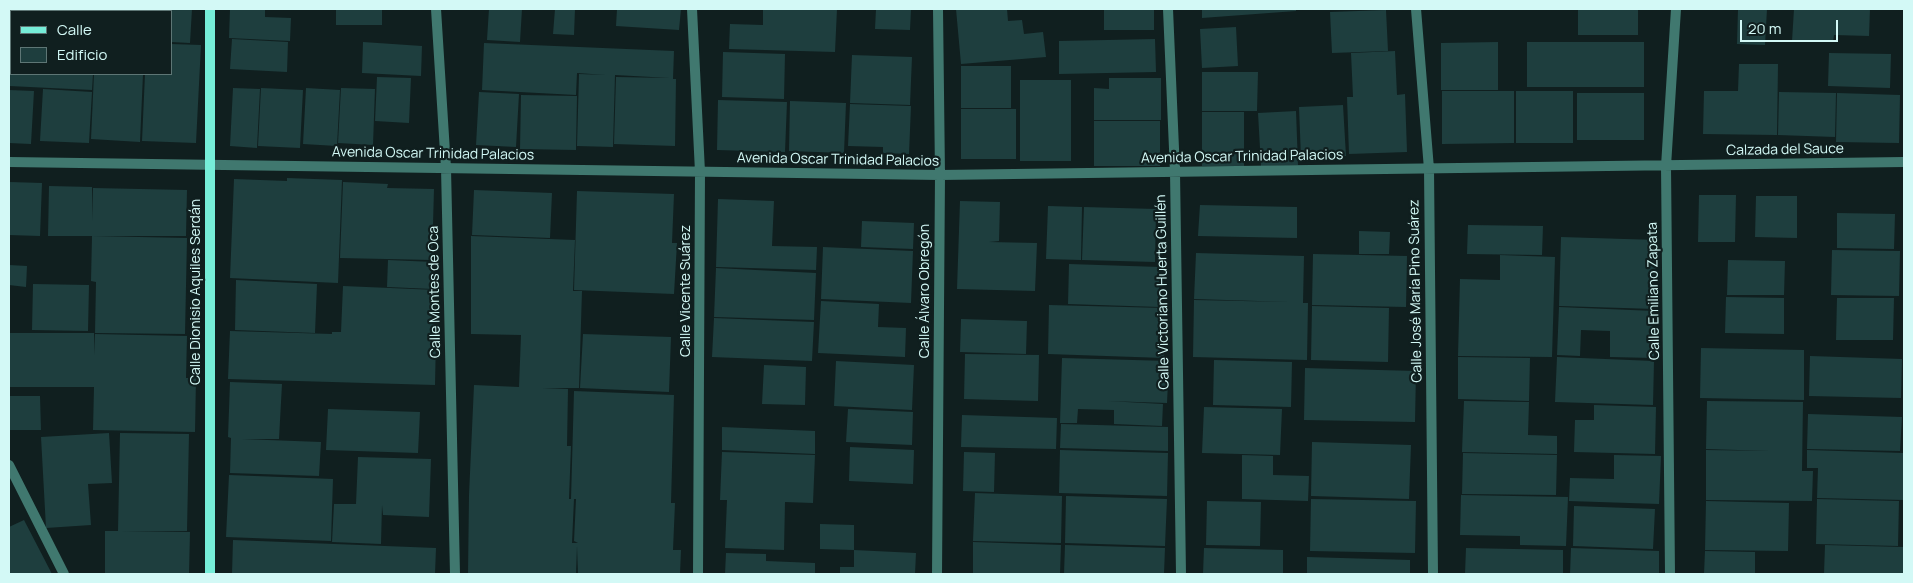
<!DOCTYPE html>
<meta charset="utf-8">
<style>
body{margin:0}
#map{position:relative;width:1913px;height:583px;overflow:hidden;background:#101f1f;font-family:Manrope,sans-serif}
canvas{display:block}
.frame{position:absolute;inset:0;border:10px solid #d3f9f6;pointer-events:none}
.legend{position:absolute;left:10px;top:10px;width:162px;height:65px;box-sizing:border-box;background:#101f1f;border:1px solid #5e7675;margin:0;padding:6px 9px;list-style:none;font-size:15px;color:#d3f9f6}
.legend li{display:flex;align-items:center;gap:10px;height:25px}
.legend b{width:25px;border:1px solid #5e7675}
.scale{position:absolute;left:1740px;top:20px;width:98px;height:22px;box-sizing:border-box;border:2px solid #d3f9f6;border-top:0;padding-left:6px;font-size:15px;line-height:18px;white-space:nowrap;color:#d3f9f6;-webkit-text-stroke:4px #101f1f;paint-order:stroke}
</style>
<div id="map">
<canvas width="1913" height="583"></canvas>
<div class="frame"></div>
<ul class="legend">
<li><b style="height:6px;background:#76edd8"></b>Calle</li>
<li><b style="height:14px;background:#1e3e3e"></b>Edificio</li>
</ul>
<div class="scale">20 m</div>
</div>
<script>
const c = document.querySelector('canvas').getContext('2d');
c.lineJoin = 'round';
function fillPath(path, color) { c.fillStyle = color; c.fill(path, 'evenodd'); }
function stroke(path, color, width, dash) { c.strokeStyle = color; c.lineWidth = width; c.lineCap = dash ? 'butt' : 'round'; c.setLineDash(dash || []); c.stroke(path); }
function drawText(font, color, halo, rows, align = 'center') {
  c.font = font + ' Manrope,sans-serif'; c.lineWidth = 4.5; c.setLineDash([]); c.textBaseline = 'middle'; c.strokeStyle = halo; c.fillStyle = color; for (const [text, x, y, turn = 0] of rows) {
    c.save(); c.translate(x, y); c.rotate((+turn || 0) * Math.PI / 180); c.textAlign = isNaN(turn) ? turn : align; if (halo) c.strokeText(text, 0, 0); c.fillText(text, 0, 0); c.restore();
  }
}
fillPath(new Path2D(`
 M39,9h54v2h-54z
 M95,9h97l-2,34 -19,-1v-31h-76z
 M230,9h35v8l26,1 -1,23 -61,-3z
 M336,9h46v16h-46z
 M489,9h33l-2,33 -33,-2z
 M555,9h20l-1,26 -21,-1z
 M617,9h64l-2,21 -63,-4z
 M763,9h74l-2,43 -106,-3 1,-25 33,1z
 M876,9h35l-1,21 -35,-1z
 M956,9h51l1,12 14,-1 2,14 19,-2 3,25 -85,7z
 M1104,9h50v21h-50z
 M1202,9h94v2l-94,7z
 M1578,9h60v26h-60z
 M1738,9h29l-2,36 -28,-1z
 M1794,9h76l-1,27 -35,-1 -1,7 -41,-1z
 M1386,10l2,41 -56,2 -2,-41z
 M1236,27l2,39 -36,2 -2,-39z
 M9,38h2v36h82l-1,16 -83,-4z
 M232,39l56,3 -1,30 -57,-3z
 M1155,39l1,33 -97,2v-33z
 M363,42l59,4 -1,30 -59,-3z
 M1498,42v48h-57v-47z
 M1527,42h117v45h-117z
 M484,43l190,8 -1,28h3l-1,67 -61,-2 2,-67 54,1 -55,-3 -2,72 -36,-1 2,-72 27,1 -29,-2 -1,22 -94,-5z
 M171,44l30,1 -5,98 -54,-2 3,-67h26z
 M1395,51l2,44 8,-1 2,58 -58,2 -2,-57h6l-2,-44z
 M723,52l62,2 -1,45 -62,-2z
 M1829,53l62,1 -1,34 -62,-2z
 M852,55l60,2 -2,48 -60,-2z
 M1739,64h39l-1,71 -74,-1 1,-43h34z
 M961,66h50v42h-50z
 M1202,72h56l-1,39h-55z
 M94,74h49l-3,68 -49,-3z
 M377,77l34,1 -2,45 -34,-2z
 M1109,78h52v42h-67v-32l15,1z
 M1020,80h51v81h-51z
 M233,88l27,1 -3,59 -27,-2z
 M261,88l42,2 -3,58 -42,-2z
 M306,88l34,2 -3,56 -34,-2z
 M341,88l34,1 -2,56 -35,-2z
 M43,89l49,3 -3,51 -49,-2z
 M9,90l25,1 -3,53 -22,-1z
 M1442,91h72v52l-72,1z
 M1516,91h57v52h-57z
 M479,92l40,2 -3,53 -40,-2z
 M1779,92l57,1 -1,44 -57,-2z
 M1577,93h67v47h-67z
 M1837,93l63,2 -1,48 -63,-1z
 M521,95l56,1 -1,54 -56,-1z
 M718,100l69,2 -2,50 -68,-2z
 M790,101l56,2 -2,50 -55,-2z
 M850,104l61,2 -2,48 -26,-1v-6l-35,-1z
 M1343,105l3,51 -45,2 -2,-51z
 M961,109h55v50h-55z
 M1296,111l2,54 -37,1 -3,-53z
 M1202,112h42v54h-42z
 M1094,121h66v45h-66z
 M287,178l55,2 -4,103 -108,-5 4,-99 53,2z
 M9,182l33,1 -2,53 -31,-1z
 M343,182l45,2 -1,4 47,1 -2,71 -92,-2z
 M49,186l43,1v34l1,-33 94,2 -1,46h-138z
 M474,190l78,3 -2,45 -78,-3z
 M577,191l97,3 -2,49h5l-3,51 -100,-4z
 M1699,195h37l-1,47h-37z
 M1756,196h41v42l-42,-1z
 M718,199l56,2 -2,45 45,1 -1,23 -100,-3z
 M960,201l40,1 -1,39 -10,1 48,1 -2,48 -78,-2z
 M1200,205l97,2v31l-99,-2z
 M1048,206l34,1 -1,53 -35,-1z
 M1084,207l72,2 -1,53 -73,-2z
 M1837,213l58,1 -1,35 -57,-1z
 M862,221l52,2 -1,26 -52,-2z
 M1468,225l75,1 -1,29 -75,-1z
 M1359,231l31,1 -1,22h-30z
 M92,236l95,2 -2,96 -90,-1 1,-51 -5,-1z
 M471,236l104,4 -2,51h9l-3,97h-37l26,1 -1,57h4l-2,53h2l3,-108 100,4 -3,108h4l-2,47h8l-1,24h-102l-1,-28 -1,28h-108l1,-79 5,-110 45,2 2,-52 -50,-1zM574,499h2l-2,42 4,2h-6z
 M1561,237l96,3 -2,69 -96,-3z
 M823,247l90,4 -2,52 -90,-4z
 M1832,250l68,1 -1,45 -68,-1z
 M1196,253l108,3 -1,47h5l-1,57 -114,-3 1,-57 96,2 -96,-3z
 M1313,254l94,2 -1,51 -94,-2z
 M1500,255l55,2 -3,100 -94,-1 2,-77 40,1z
 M388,260l46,2 -1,27 -46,-2z
 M1728,260l57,1 -1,34h-57z
 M1069,264l91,3 -1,40 -91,-3z
 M9,265l18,1 -1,21 -17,-2z
 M716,268l100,5 -2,47 -100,-3z
 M236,280l81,4 -2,49 -80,-3z
 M33,284l56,1 -1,46 -56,-1z
 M343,286l94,4 -2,95 -207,-6 2,-48 102,3v-2h9z
 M1726,297l58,1v36l-59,-1z
 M1837,298h57l-1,42h-57z
 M821,301l58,3 -1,23 28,1 -1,29 -87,-4z
 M1049,305l116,3 -1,50 -116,-4z
 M1312,306l77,2 -1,54 -77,-2z
 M1559,307l96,4 -1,47 -44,-1v-26l-29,-1 -1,26 -23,-1z
 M714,318l100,4 -2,39 -100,-4z
 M961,319l66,2 -1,33 -66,-2z
 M9,333h85v22l1,-21 92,2 -1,42h10l-1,54 -102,-2 1,-43h-85z
 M583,334l88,3 -2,55 -89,-4z
 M1701,348l103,2v50l-104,-2z
 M965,354l74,1 -1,46 -74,-2z
 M1810,356l92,3 -1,39 -92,-2z
 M1458,357l72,1 -1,43 -71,-2z
 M1557,357l97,4 -1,44 -98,-3z
 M1062,358l107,3 -2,42 -60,-2 56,3 -1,22 -48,-2v-14l-36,-1 -1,14h-17z
 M1214,360l78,2 -1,45 -78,-2z
 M836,361l78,4 -2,45 -78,-4z
 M764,365l42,2 -1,38 -43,-1z
 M1305,368l111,3 -1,51 -111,-2z
 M230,382l52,2 -3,55h-37l79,3 -2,34 -89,-3 1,-35 -3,-1z
 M9,396h31l1,34h-32z
 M1464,401l65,1 -1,33 29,1v18l-95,-2z
 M1707,401l96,1 -1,69h11l-1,30 -106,-1v-50l64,1 -64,-2z
 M1594,405l62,2 -1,47 -81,-2 1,-32h19z
 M1204,407l78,2 -2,46 -78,-2z
 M328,409l92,3 -2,41 -92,-3z
 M848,409l65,3 -1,33 -66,-3z
 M1808,414l94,3 -2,34 -93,-2z
 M962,415l95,3 -1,31 -95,-2z
 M1061,424l107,3v24l-108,-3z
 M722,427l93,4v23l-93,-4z
 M109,433l3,50 -24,1 3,41 -45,3 -5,-91z
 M120,433l69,1 -2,97h-65l68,1 -1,42h-84v-43h13z
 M1312,442l99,3 -2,54 -98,-3z
 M850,447l64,3 -1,34 -64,-3z
 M1060,450l108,3 -1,43 -108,-3z
 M1807,450l97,3v47l-87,-2 1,-30h-11z
 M722,452l93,3 -2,48 -28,-1 -1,48 -59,-2 2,-48h-7z
 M964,452l31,1 -1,39 -31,-1z
 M1463,453l94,2 -1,40 -94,-1z
 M1242,455l31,1v19l36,1 -1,25 -66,-2z
 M1614,455l47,1 -2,48 -90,-3 1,-23 44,1z
 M358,457l73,2 -2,58 -46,-2 -1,-10 -1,39 -49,-2 2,-38h22z
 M229,475l104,4 -2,62 -105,-4z
 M975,493l87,3 -1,47 -88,-2z
 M1461,495l107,2 -2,49 -46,-1v-9l-60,-1z
 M1066,496l101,3 -2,47 -100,-3z
 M1311,499l105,2 -1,52 -105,-2z
 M1817,499l82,2 -1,45 -82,-2z
 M1207,501l54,1 -1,44 -54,-1z
 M1706,501l83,2 -1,48 -83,-1z
 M1574,506l81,3 -2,40 -80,-3z
 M24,520l28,54h-43v-47z
 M820,524l34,1v25l-34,-1z
 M233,540l203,8 -1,26h-203z
 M973,542l88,3 -1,29h-87z
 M1065,545l100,3 -1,26h-100z
 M1825,545l79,2v27h-80z
 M1204,548l79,2v24h-80z
 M1466,548l97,2v24h-98z
 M1571,548l88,3v23h-89z
 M854,550l62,3 -1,21h-75v-7h14z
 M1705,551l50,1v22h-51z
 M726,553l40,1v7l49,2v11h-90z
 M1307,557l103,3v14h-103z`), '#1e3e3e');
stroke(new Path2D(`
 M436,9l10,159 9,406
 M692,9l8,163 -2,402
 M1168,9l7,163 6,402
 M1416,9l13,160 4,405
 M9,162l931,13 964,-13
 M9,465l55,109
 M937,574l3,-399 -2,-166
 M1670,574l-4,-408 10,-157`), '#40786f', 10);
stroke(new Path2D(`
 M210,9v565`), '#76edd8', 10);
drawText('14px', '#d3f9f6', '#101f1f', [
 ["Calzada del Sauce",1785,150,-1],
 ["Avenida Oscar Trinidad Palacios",433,154,1],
 ["Avenida Oscar Trinidad Palacios",1242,157,-1],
 ["Avenida Oscar Trinidad Palacios",838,160,1],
 ["Calle Vicente Suárez",686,291,-90],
 ["Calle Álvaro Obregón",925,291,-90],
 ["Calle José María Pino Suárez",1416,291,-91],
 ["Calle Emiliano Zapata",1654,291,-91],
 ["Calle Dionisio Aquiles Serdán",196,292,-90],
 ["Calle Montes de Oca",435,292,-91],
 ["Calle Victoriano Huerta Guillén",1163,292,-91]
]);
</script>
